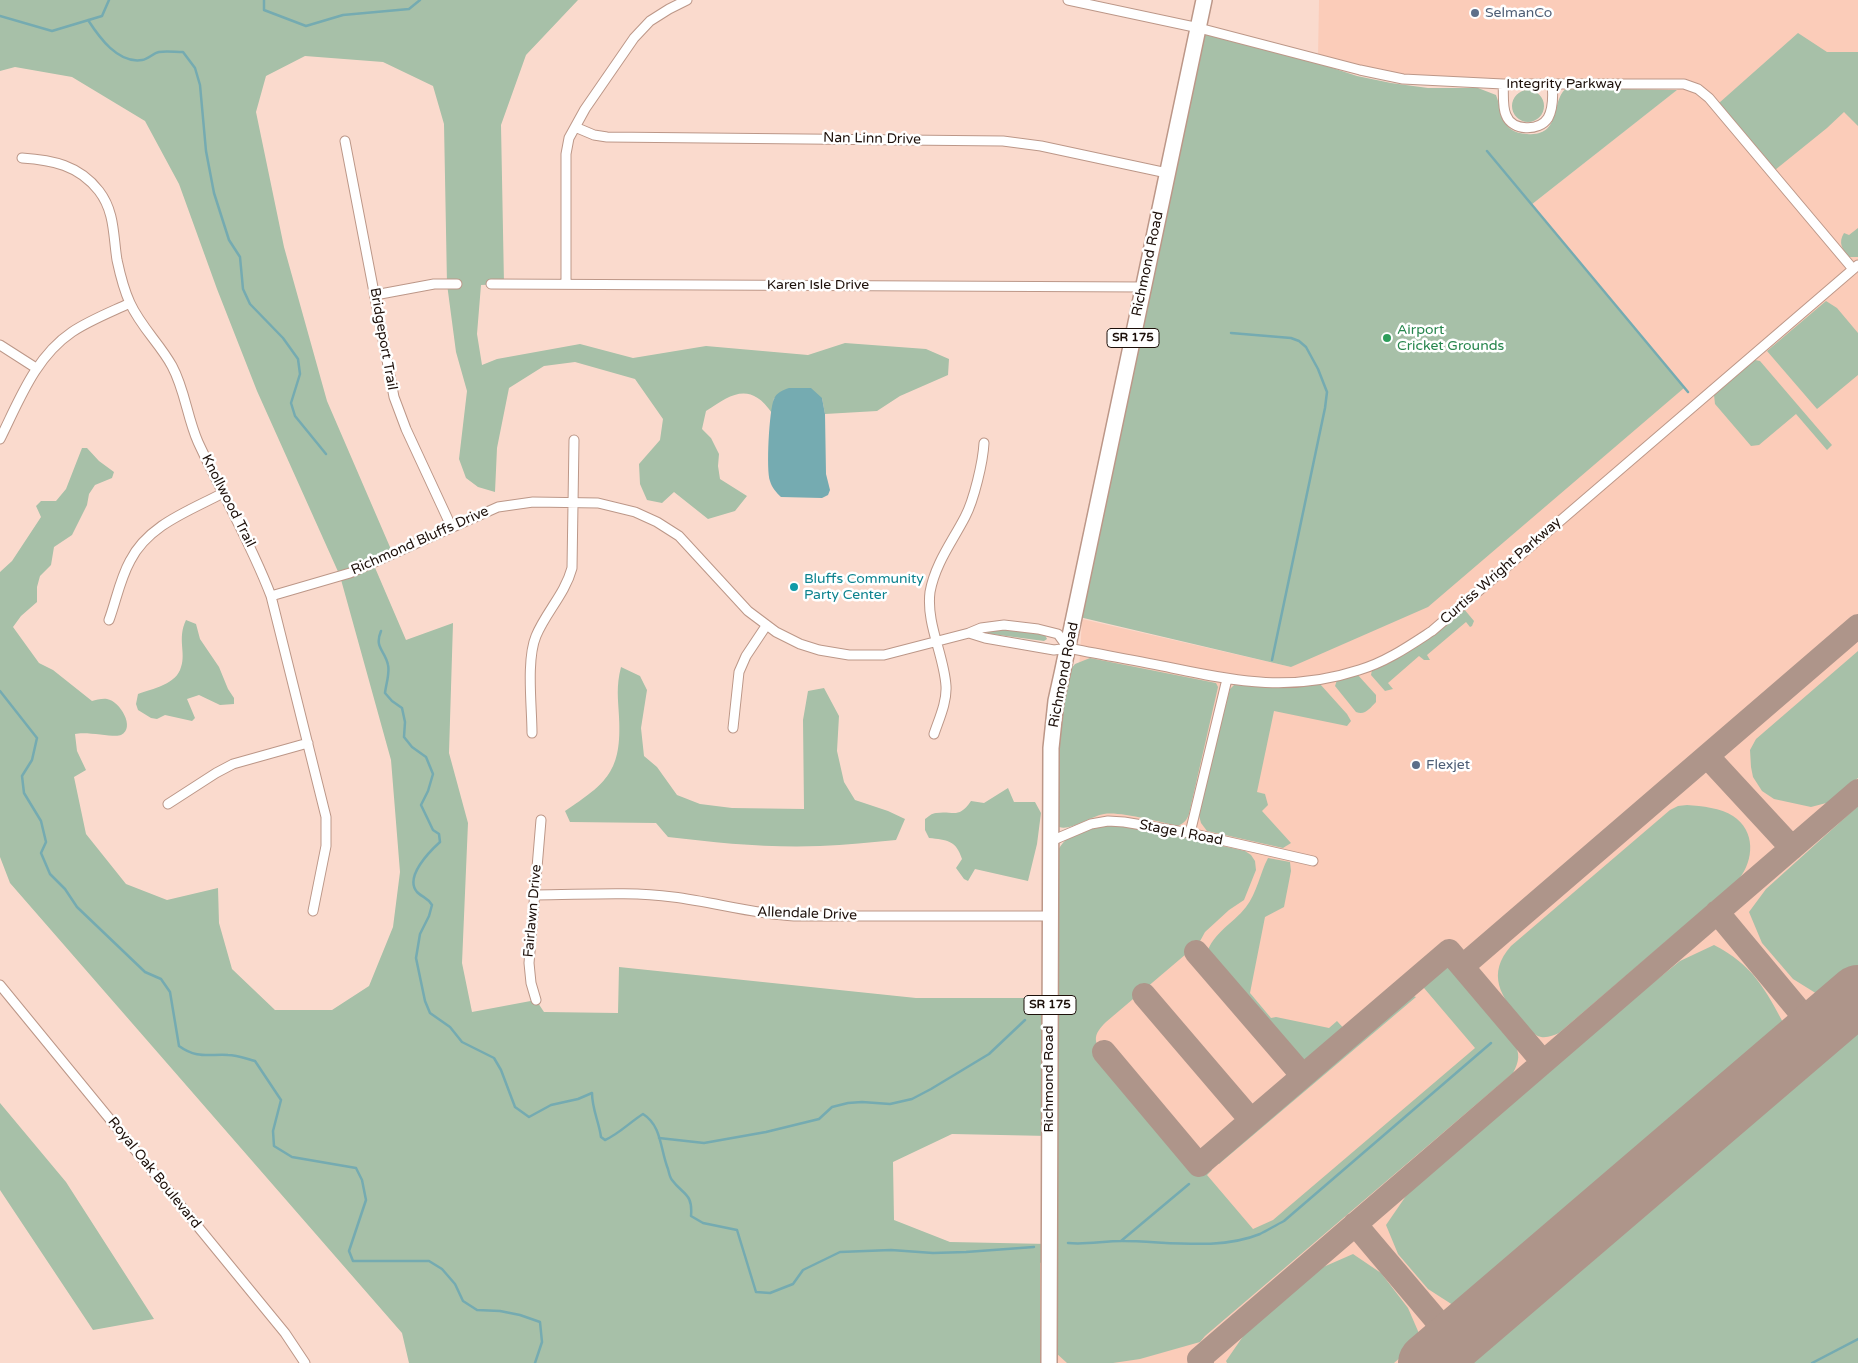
<!DOCTYPE html>
<style>
body{margin:0}
canvas{display:block;background:#fadacd}
</style>
<canvas width="1858" height="1363"></canvas>
<script>
const c = document.querySelector('canvas').getContext('2d');
c.lineJoin = 'round';
function fillPath(path, color) { c.fillStyle = color; c.fill(path, 'evenodd'); }
function stroke(path, color, width, dash) { c.strokeStyle = color; c.lineWidth = width; c.lineCap = dash ? 'butt' : 'round'; c.setLineDash(dash || []); c.stroke(path); }
function drawText(font, color, halo, rows, align = 'center') {
  c.font = font + ' "Varela Round",sans-serif'; c.lineWidth = 5; c.setLineDash([]); c.textBaseline = 'middle'; c.strokeStyle = halo; c.fillStyle = color; for (const [text, x, y, turn = 0] of rows) {
    c.save(); c.translate(x, y); c.rotate((+turn || 0) * Math.PI / 180); c.textAlign = isNaN(turn) ? turn : align; if (halo) c.strokeText(text, 0, 0); c.fillText(text, 0, 0); c.restore();
  }
}
fillPath(new Path2D(`
 M1319,0h539v1363h-1035l253,-118 -2,-487 8,-139 209,48 392,-279 -152,-183 152,-120 -280,-6 -85,-21z`), '#fbccb9');
fillPath(new Path2D(`
 M0,0h578l-52,55 -25,70 3,159 -23,1 -4,49 5,31 15,-6 83,-15 53,14 73,-12 102,9 37,-12 81,6 23,10 -1,16 -48,21 -23,15 -52,3 -3,-16h-48l-2,15c-22,-32 -41,-19 -66,-2l-4,18 9,9 8,16 -1,12 2,13 27,17 -12,15 -27,8 -34,-27 -12,11 -15,-3 -7,-16 -1,-20 21,-24 3,-21 -28,-40 -60,-17 -31,4 -35,22 -12,60 -2,44 -17,-5 -12,-9 -7,-19 8,-68 -11,-39 -9,-68 -3,-160 -11,-38 -50,-24 -78,-6 -39,20 -10,36 28,135 43,154 66,153 -20,9 33,77 47,-17 -4,130 19,70 -6,140 10,49 64,-12 8,12 74,1 1,-46 297,31h134l-1,138 -97,-2 -59,28 1,58 56,22 99,2v15l-9,4v100h-631l-7,-30 -392,-450 -10,-26v-285l12,-11 29,-44 -5,-11 5,-5h15l10,-12 16,-41h5l12,13 15,11 -2,6 -17,7 -6,9 -2,11 -15,30 -18,12 -3,18 -11,11 -3,11v15l-16,14 -8,11 26,36 14,7 39,31c4,-1 11,-3 15,-2 13,2 29,29 14,36 -6,3 -34,-4 -46,-1l2,17 9,19 -12,7 12,57 40,50 41,16 51,-12 1,35 13,46 43,41h57l37,-24 24,-59 7,-55 -9,-112 -51,-184 -83,-185 -40,-102 -38,-105 -34,-63 -73,-44 -57,-10 -15,4z
 M1199,28l27,12 70,16 61,20 34,7 37,5h50l18,7c7,18 5,38 31,39 36,3 23,-35 40,-46l110,2 -146,115 153,183 -256,219 -137,60 -216,-51z
 M1798,33l29,19h31v74l-14,-14 -17,16 -52,42 -56,-67z
 M1512 106a16 16 0 1 1 32 0a16 16 0 1 1-32 0Z
 M1858,228v29h-9c-7,-8 -11,-14 -5,-24l5,2z
 M1826,301l11,7 21,25v42l-41,34 -50,-58z
 M1755,360l5,1 72,84 -5,5 -31,-36 -37,31 -8,1 -36,-42 -1,-9z
 M1460,609h4l10,12 -2,5 -2,1 -4,-5 -39,33 3,5h-6l-5,-4 -31,27 5,6 -8,2 -14,-16 1,-5z
 M186,620l10,4 4,15 19,28 9,22 6,9v6l-14,1 -21,-10 -12,4 8,19 -3,3 -27,-6 -8,4 -6,-1 -13,-8 -2,-6 2,-10c14,-5 39,-10 43,-27 5,-15 -4,-28 5,-47z
 M999,630h19l27,5 2,4 -3,2 -60,-8z
 M1858,651v127l-28,24 -19,5 -37,-8 -12,-8 -9,-14 -2,-10 -1,-17 6,-11z
 M1090,658l126,25 2,4 -29,127c-2,6 -5,9 -11,12 -18,-4 -59,-15 -74,-12 -13,2 -33,17 -45,13l-2,-8 3,-102 10,-47 5,-6z
 M621,667l19,9 7,14 -6,38 3,28 13,11 20,28 23,9 32,4 72,1 -1,-89 5,-29 16,-3 15,28 -2,35 7,31 11,18 33,11 17,8 -9,21c-25,2 -50,5 -76,6 -51,2 -102,-3 -152,-9l-12,-14 -86,-1 -5,-11c42,-28 57,-40 54,-94 -1,-19 -3,-30 2,-50z
 M1357,674l19,21v7c-6,6 -11,14 -20,10l-21,-26 2,-6z
 M1320,684l27,30 4,7 -4,5 -73,-15 -17,81 8,2 3,11 -6,6 29,32 -8,5 -76,-17 -6,-8 -3,-11 32,-123 4,-4 61,2z
 M1008,788l6,14h21l6,11 -4,31 -9,37 -53,-12 -7,12 -4,-2 -8,-11 6,-9c-6,-19 -15,-19 -33,-21l-4,-8v-11c3,-2 7,-6 11,-6 17,-3 22,7 35,-12l13,2z
 M1687,805c15,1 34,3 46,11 23,15 21,44 6,63l-180,154c-5,2 -11,5 -18,4 -9,-2 -14,-11 -20,-17 -20,-23 -35,-46 -10,-74l159,-136 8,-4z
 M1858,806v160l-36,31 -29,-18 -31,-36 -13,-31 17,-23z
 M1108,824l30,3 107,24 6,4 4,6 1,9 -12,30 -15,10 -24,22 -6,11 -93,79c-13,13 -12,17 -5,33l98,112 3,-3h6l4,6 -5,5 46,54 20,-9 202,-172 -51,-60 2,-11 15,-14 9,5 63,74c8,11 6,20 0,31l-308,263 -5,6 -60,17 -27,4h-46l-12,-11 2,-499c8,-21 31,-24 51,-29z
 M1268,858l22,4 1,9 -7,36 -19,10 -15,76 21,25 5,-1 53,11 8,-7 11,12c-19,16 -33,37 -59,20l-83,-95c3,-23 27,-34 40,-51 11,-14 14,-34 22,-49z
 M1714,945c39,20 51,44 71,81l-329,281 -28,-18 -30,-35 -12,-29 22,-32 181,-159 91,-73z
 M1408,994l8,3 -197,167c-4,-4 0,-7 1,-11l184,-158z
 M1858,1021v342h-400z
 M0,1103l66,79 88,137 -61,11 -93,-140z
 M1353,1254l28,19 27,35 13,30 -2,3 -25,22h-167l-1,-2 20,-29 41,-37 34,-27z`), '#a7c0a8');
fillPath(new Path2D(`
 M789,388h22l11,10 3,16 1,60 4,16 -2,5 -6,3 -41,-1c-5,-5 -9,-9 -11,-16 -4,-10 -1,-71 4,-82 2,-6 9,-9 15,-11z`), '#75abb1');
stroke(new Path2D(`
 M264,0v10l42,16 37,-11 66,-6 11,-9
 M0,16l52,15 50,-15 7,-16
 M88,20c11,17 30,44 54,40 7,-1 11,-7 17,-8 7,-1 16,0 24,0l12,16 5,17 6,66 8,42 15,47 11,17 3,32 7,15 33,34 15,21 2,15 -9,29 4,13 31,38
 M1487,151l201,241
 M1231,333l60,5 8,3 7,6 12,22 9,23 -2,16 -53,252
 M381,631c-7,17 4,19 7,34 2,8 -2,19 -3,28l7,8 10,7 3,14 -1,15 8,10 14,10 7,17 -5,17 -7,14 12,25 6,4 1,8c-10,9 -36,35 -23,50 6,6 10,5 15,13l-3,11 -9,18 -4,24 9,43 5,12 20,14 12,15 32,16 7,12 14,37 14,10 22,-12 27,-6 14,-6c0,16 7,29 9,44l4,3c14,-6 25,-18 38,-26 19,12 17,35 25,55 1,4 2,9 4,11 11,15 21,13 19,36l12,7 34,7 19,62 14,1 23,-9 10,-14 37,-18 51,-2 42,3 33,-1 68,-5
 M0,691l37,47 -5,22 -10,16 2,17 17,28 5,21 -5,11 9,21 15,15 12,18 68,65 16,7 9,13 9,54c18,13 29,8 49,9 9,0 19,4 27,6l26,39 -8,31 1,15 18,11 64,11 6,12 4,20 -17,51 4,10h76l13,8 13,15 8,17 14,9 23,1 20,4 20,7 2,20 -7,21
 M659,1138l45,5 62,-11 53,-13 13,-12 16,-4 14,-1 28,2 22,-5 19,-10 58,-35 36,-34
 M1121,1241l68,-57
 M1068,1243c18,2 35,-2 54,-2 43,0 97,10 138,-7 8,-4 16,-9 24,-13l207,-178
 M1812,1363l46,-24`), '#75abb1', 2.5);
stroke(new Path2D(`
 M1707,756l85,92
 M1717,912l99,119
 M1196,952l107,124
 M1463,966l395,-340
 M1144,995l107,125
 M1104,1052l95,113 250,-214 94,111
 M1355,1224l99,117
 M1202,1363l-3,-4 659,-568`), '#ae958a', 24);
stroke(new Path2D(`
 M1428,1363l430,-368`), '#ae958a', 60);
const street = new Path2D(`
 M1068,0l131,28 161,42 43,9 100,5h181l14,5 11,9 144,171
 M1503,84c1,9 -1,22 3,31 6,16 33,17 42,3 5,-9 5,-25 4,-35
 M575,127l19,8 13,2 396,4 38,5 126,27
 M345,141l49,256 12,32 45,97
 M22,158c30,2 57,7 77,33 16,21 14,44 18,69 3,14 7,30 13,43 11,24 30,41 42,63 13,24 15,51 26,76 24,52 53,101 73,154l55,221v29l-13,65
 M491,284l653,3
 M566,284v-130l3,-16 16,-29 49,-71 16,-17 19,-12 18,-9
 M375,295l59,-11h23
 M0,345l36,23
 M0,439c19,-38 35,-82 72,-107 18,-12 39,-20 58,-29
 M271,596l79,-23 148,-66 35,-5 65,1 37,9 22,10 22,14 69,75 28,21 24,12 19,6 30,5h35l85,-22 12,-5 23,-3 34,4 20,5 10,14
 M109,620c7,-19 11,-41 21,-59 18,-36 59,-50 93,-68
 M969,633l16,5 69,12 14,-2c35,7 70,13 104,20 67,14 120,24 187,2 27,-8 50,-24 73,-39l426,-366
 M733,728l6,-56 7,-16 20,-30
 M532,733c0,-26 -6,-73 4,-97 10,-24 29,-42 36,-68l2,-128
 M934,734c5,-15 13,-32 12,-48 -2,-31 -20,-62 -16,-94 5,-28 22,-50 35,-75 9,-17 18,-55 19,-74
 M168,804l48,-31 17,-9 75,-21
 M1190,833l37,-154
 M1051,841l40,-17 17,-3 16,1 66,11 123,28
 M535,895c45,0 93,-4 138,2 41,5 80,17 121,19h256
 M0,985l285,348 20,30
 M536,1000l-5,-17 -2,-20 12,-143`);
const primary = new Path2D(`
 M1049,1363l2,-615 5,-47 6,-27 142,-674`);
stroke(street, '#bc9788', 11);
stroke(primary, '#bc9788', 18);
stroke(street, '#fff', 9);
stroke(primary, '#fff', 15);
for (const [x, y, r, color] of [
 [1475,13,5,"#5c6f8a"],
 [1387,338,5,"#2e9e5b"],
 [794,587,5,"#0f9aa8"],
 [1416,765,5,"#5c6f8a"]
]) { const dot = new Path2D(); dot.arc(x, y, r, 0, 2 * Math.PI); c.fillStyle = color; c.fill(dot); stroke(dot, '#fff', 2); }
for (const [x, y, w] of [
 [1133,338,52],
 [1050,1005,52]
]) { const box = new Path2D(); box.roundRect(x - w / 2, y - 9.5, w, 19, 4); c.fillStyle = '#fff'; c.fill(box); stroke(box, '#1d100a', 1); }
drawText('bold 12px', '#1d100a', null, [
 ["SR 175",1133,338],
 ["SR 175",1050,1005]
]);
drawText('14px', '#4e5e75', '#fff', [
 ["SelmanCo",1485,13],
 ["Flexjet",1426,765]
], 'left');
drawText('14px', '#1d100a', '#fff', [
 ["Integrity Parkway",1564,84],
 ["Nan Linn Drive",872,139,1],
 ["Richmond Road",1148,264,-78],
 ["Karen Isle Drive",818,285],
 ["Bridgeport Trail",383,339,80],
 ["Knollwood Trail",228,501,63],
 ["Richmond Bluffs Drive",420,541,-24],
 ["Curtiss Wright Parkway",1501,571,-41],
 ["Richmond Road",1064,675,-79],
 ["Stage I Road",1181,833,11],
 ["Fairlawn Drive",533,911,-85],
 ["Allendale Drive",807,914,2],
 ["Richmond Road",1049,1079,-90],
 ["Royal Oak Boulevard",154,1173,51]
]);
drawText('14px', '#27864d', '#fff', [
 ["Airport",1397,330],
 ["Cricket Grounds",1397,346]
], 'left');
drawText('14px', '#0d838f', '#fff', [
 ["Bluffs Community",804,579],
 ["Party Center",804,595]
], 'left');
</script>
